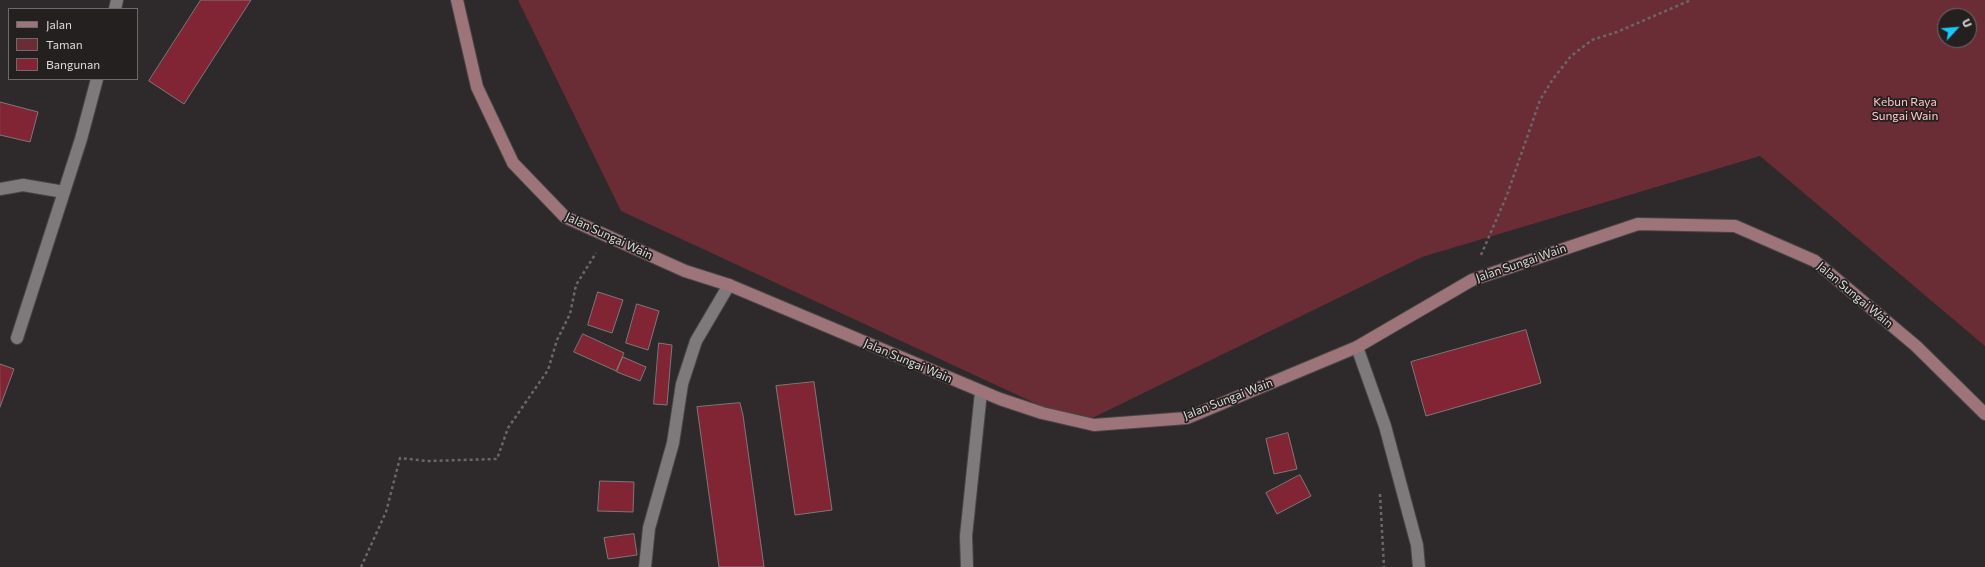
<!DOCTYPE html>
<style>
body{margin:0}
#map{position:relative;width:1985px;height:567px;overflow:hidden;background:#2e292a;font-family:Commissioner,sans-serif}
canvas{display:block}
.legend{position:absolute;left:8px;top:8px;width:130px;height:72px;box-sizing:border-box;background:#242020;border:1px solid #6e6a6a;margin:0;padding:5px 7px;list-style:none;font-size:12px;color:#dddada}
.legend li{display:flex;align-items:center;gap:8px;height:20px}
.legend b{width:20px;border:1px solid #6e6a6a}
.north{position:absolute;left:1937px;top:8px;width:40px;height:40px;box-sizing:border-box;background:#242020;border:1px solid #6e6a6a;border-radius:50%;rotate:64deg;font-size:11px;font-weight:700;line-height:16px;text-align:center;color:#dddada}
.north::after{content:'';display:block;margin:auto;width:14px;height:18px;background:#15cafb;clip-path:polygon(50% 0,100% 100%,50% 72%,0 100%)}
</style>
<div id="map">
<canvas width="1985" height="567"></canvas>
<ul class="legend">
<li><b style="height:5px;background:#9d747a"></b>Jalan</li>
<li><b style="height:11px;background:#6b2d35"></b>Taman</li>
<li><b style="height:11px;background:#812535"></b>Bangunan</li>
</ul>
<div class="north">U</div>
</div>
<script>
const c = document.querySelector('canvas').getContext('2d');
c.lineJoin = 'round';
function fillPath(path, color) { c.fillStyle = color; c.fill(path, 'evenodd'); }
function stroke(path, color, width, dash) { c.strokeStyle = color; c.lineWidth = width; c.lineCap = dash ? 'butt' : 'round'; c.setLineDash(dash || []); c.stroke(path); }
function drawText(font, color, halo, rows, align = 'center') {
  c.font = font + ' Commissioner,sans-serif'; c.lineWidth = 3.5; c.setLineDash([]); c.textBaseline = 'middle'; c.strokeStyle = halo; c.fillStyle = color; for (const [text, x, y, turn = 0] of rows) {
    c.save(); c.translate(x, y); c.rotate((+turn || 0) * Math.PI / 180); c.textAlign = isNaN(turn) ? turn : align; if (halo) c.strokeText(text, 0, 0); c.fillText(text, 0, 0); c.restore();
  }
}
fillPath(new Path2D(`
 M518,0h1467v346l-225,-190 -338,101 -342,167 -459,-213zM1945,16h24v24h-24z`), '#6b2d35');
const building = new Path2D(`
 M201,0h50l-67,104 -35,-23z
 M0,102l38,10 -8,30 -30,-7z
 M598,292l25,8 -11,33 -24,-8z
 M637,304l22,7 -11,39 -22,-7z
 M1526,330l15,53 -115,33 -15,-54z
 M583,334l41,19 -8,18 -42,-19z
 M659,343l13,2 -5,60 -13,-1z
 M623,357l23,10 -6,14 -23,-9z
 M0,364l14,5 -14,38z
 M814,382l18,128 -37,5 -19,-129z
 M740,403l3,12 21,152h-45l-22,-160z
 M1288,433l9,36 -23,5 -8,-35z
 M1300,475l11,21 -34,18 -11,-21z
 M600,481l34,1 -1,30 -35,-1z
 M634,534l3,21 -29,4 -4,-21z`);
fillPath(building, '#812535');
stroke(building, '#7d7878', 1);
const lane = new Path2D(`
 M115,9l2,-9
 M0,189l23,-4 41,7 17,-53 16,-60
 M17,338l47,-146
 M645,567l4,-39 24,-85 9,-59 14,-43 33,-56
 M967,567l-1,-31 15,-144`);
const street = new Path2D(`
 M1357,347l28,79 32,119 2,22`);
const secondary = new Path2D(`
 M457,0l20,87 36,76 52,54 120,54 44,14 271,114 42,14 52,12 93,-7 170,-71 115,-67 166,-56 97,2 80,35 101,85 69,68`);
stroke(lane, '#4a4646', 14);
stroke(street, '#4a4646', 14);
stroke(secondary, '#4a4646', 14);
stroke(new Path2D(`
 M1481,255l26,-60 33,-95 13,-21 18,-23 21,-16 25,-8 74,-32
 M1380,494l4,73
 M361,567l25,-55 14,-54 27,3 70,-2 11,-31 40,-58 9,-30 13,-26 6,-29 20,-32`), '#6b6768', 2.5, [3, 3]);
stroke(lane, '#7e797a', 12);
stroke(street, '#7e797a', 12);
stroke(secondary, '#9d747a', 12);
drawText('12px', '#fdc6ca', '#242020', [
 ["Kebun Raya",1905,102],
 ["Sungai Wain",1905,116]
]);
drawText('12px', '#dddada', '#242020', [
 ["Jalan Sungai Wain",609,236,25],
 ["Jalan Sungai Wain",1521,263,-19],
 ["Jalan Sungai Wain",1855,295,40],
 ["Jalan Sungai Wain",908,361,23],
 ["Jalan Sungai Wain",1228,399,-21]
]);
</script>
